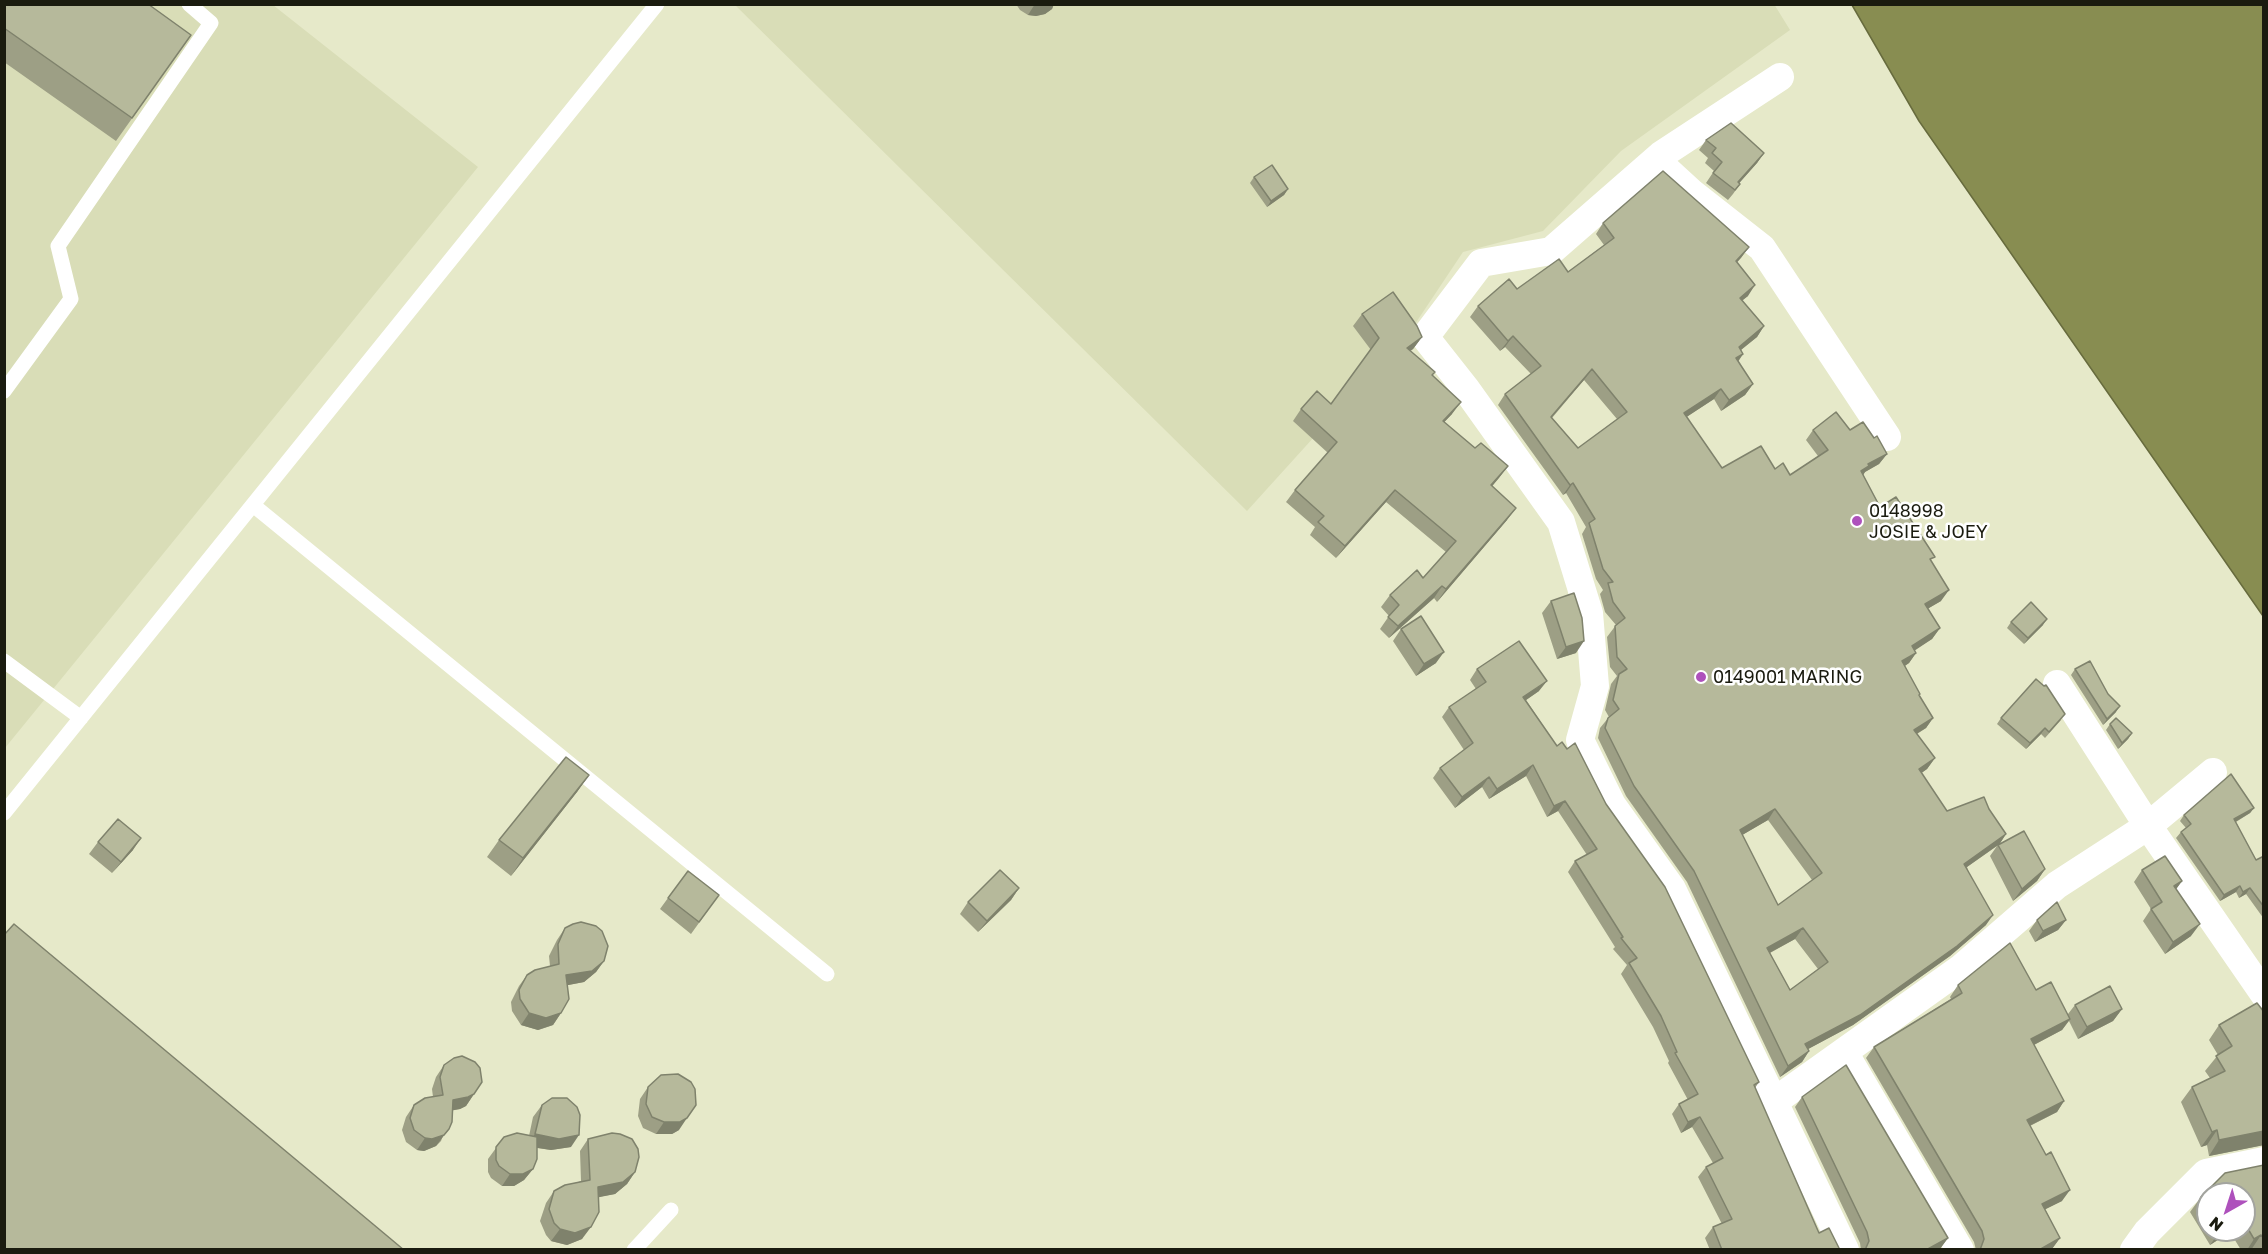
<!DOCTYPE html>
<style>
body{margin:0}
#map{position:relative;width:2268px;height:1254px;overflow:hidden;background:#e6e9c9;font-family:"Golos Text",sans-serif}
canvas{display:block}
.frame{position:absolute;inset:0;border:6px solid #1a1b0f;pointer-events:none}
.north{position:absolute;left:2196px;top:1182px;width:60px;height:60px;box-sizing:border-box;background:#fff;border:2px solid #a3a49f;border-radius:50%;rotate:219deg;font-size:16px;font-weight:700;line-height:24px;text-align:center;color:#1a1b0f}
.north::after{content:'';display:block;margin:auto;width:21px;height:27px;background:#ae51bc;clip-path:polygon(50% 0,100% 100%,50% 72%,0 100%)}
</style>
<div id="map">
<canvas width="2268" height="1254"></canvas>
<div class="frame"></div>
<div class="north">N</div>
</div>
<script>
const c = document.querySelector('canvas').getContext('2d');
c.lineJoin = 'round';
function fillPath(path, color) { c.fillStyle = color; c.fill(path, 'evenodd'); }
function stroke(path, color, width, dash) { c.strokeStyle = color; c.lineWidth = width; c.lineCap = dash ? 'butt' : 'round'; c.setLineDash(dash || []); c.stroke(path); }
function drawText(font, color, halo, rows, align = 'center') {
  c.font = font + ' "Golos Text",sans-serif'; c.lineWidth = 5; c.setLineDash([]); c.textBaseline = 'middle'; c.strokeStyle = halo; c.fillStyle = color; for (const [text, x, y, turn = 0] of rows) {
    c.save(); c.translate(x, y); c.rotate((+turn || 0) * Math.PI / 180); c.textAlign = isNaN(turn) ? turn : align; if (halo) c.strokeText(text, 0, 0); c.fillText(text, 0, 0); c.restore();
  }
}
fillPath(new Path2D(`
 M1774,4l16,26 -169,121 -78,80 -80,21 -52,78 -164,181 -512,-506z
 M5,5h268l205,162 -473,581z`), '#d9ddb7');
const water = new Path2D(`
 M1852,5h411v611l-344,-495z`);
fillPath(water, '#888d51');
stroke(water, '#676b3d', 1.5);
stroke(new Path2D(`
 M4,391l67,-92 -13,-53 153,-223 -22,-19
 M253,505l574,469
 M4,661l77,57
 M4,813l653,-809
 M634,1250l37,-40`), '#fff', 15);
stroke(new Path2D(`
 M1780,77l-119,78 -110,96 -70,12 -56,74 41,52 95,133 28,91 6,73 -15,54 32,65 60,84 173,361
 M1656,160l36,33 70,55 125,189
 M2057,684l91,142 116,168
 M1844,1052l116,198
 M1775,1101l185,-132 97,-84 91,-59 65,-54
 M2134,1250l13,-18 59,-59 58,-12`), '#fff', 28);
fillPath(new Path2D(`
 M4,4l187,31 -75,106 -112,-79z
 M1016,4h38l-2,5 -7,5 -9,2 -8,-1 -8,-5z
 M1706,140l58,13 -7,10 -18,20 1,1 -7,10 -5,6 -22,-17 8,-12 -9,-8 3,-5 -9,-8z
 M1254,177l34,12 -4,6 -17,12 -17,-24z
 M1603,223l146,24 -12,15 11,34 -6,4 22,26 -7,11 -16,13 2,4 -5,8 15,22 -8,11 -24,16 -7,-12 -28,18 36,51 53,1 15,6 28,-19 -12,-16 7,-10h37l24,8 13,16 -8,10 -14,8 -2,3 17,32 51,54 10,40 -14,8 13,19 -8,11 -18,11 2,3 -7,10 -4,3 14,30 14,22 -7,10 -9,6 18,24 -8,11 -6,4 26,38 42,-2 17,25 -6,9 45,26 -8,12 -24,20 -23,-45 7,-10 -30,21 19,58 -36,31 -97,69 -45,24 1,2 -7,11 -22,15 -93,-195 -61,-86 -28,-58 2,-10 9,-11 -4,-7 6,-26 6,-8 -7,-9 -3,-30 9,-12 -11,-13 -5,-18 3,-4 -7,-11 -14,-45 4,-7 -20,-34 -3,2 -65,-90 7,-11 26,-20 -26,-27 -5,4 -30,-34 8,-11 39,-17 51,-17 36,-27 -8,-11zM1584,380l33,39 -39,29 -26,-30zM1768,820l44,60 -34,25 -36,-70zM1795,939l23,30 -28,21 -20,-37z
 M1362,314l60,23 -9,12 -3,2 23,24 19,39 -8,8 31,26 33,18 -16,20 15,34 -70,82 -3,-4 -45,40 -9,-9 9,-13 -8,-9 9,-12 33,-17 23,-26 -60,-50 -50,56 -26,-23 5,-8 -29,-25 9,-12 33,-37 -35,-32 8,-12 30,-5 40,-54 -18,-24z
 M1551,601l25,52 -19,6 -15,-46z
 M2011,622l32,3 -19,19 -17,-16z
 M1401,629l35,34 -20,13 -23,-35z
 M1477,669l62,22 -13,9 31,46 49,58 153,278 -4,6 64,145 21,17h-130l-5,-12 8,-11 9,-3 -24,-47 8,-10 7,-4 -21,-36 -11,6 -9,-19 7,-10 9,-4 -20,-37 1,-2 -16,-34 -32,-53 6,-9 -14,-16 2,-2 -47,-75 7,-11 12,-6 -29,-44 -11,6 -21,-41 -37,23 -7,-12 -27,21 -22,-30 7,-10 24,-18 -22,-33 7,-10 27,-18 -6,-9z
 M2075,669l41,43 -13,13 -32,-50z
 M2001,718l60,2 -16,18 -4,-4 -15,15 -29,-25z
 M2110,724l22,9 -4,6 -10,10 -12,-19z
 M589,775l-12,17 -66,84 -24,-19 12,-17z
 M2254,808l-4,5 -14,9 20,38 8,-4v63l-18,-25 -7,4 -3,-6 -16,9 -44,-63 5,-6 5,-4 -6,-7 4,-6z
 M98,842l35,8 -21,23 -23,-19z
 M2142,870l40,11 -6,8 15,47 -26,18 -22,-33 8,-12 -17,-27z
 M1019,888l-8,12 -33,32 -18,-18 8,-12z
 M719,895l-28,39 -31,-25 8,-11z
 M2037,920h29l-8,10 -23,12 -6,-11z
 M565,928l39,33 -8,11 -12,10 -16,3 -7,28 -8,12 -15,5 -17,-5 -9,-14 -1,-9 8,-16 8,-11 23,-9 -1,-10 8,-16z
 M1958,985l78,5 32,24 7,-9 47,4 -9,12 -35,18 -9,-18 -7,9 -28,15 30,56 -7,11 -27,14 16,29 16,46 -17,8 15,29 -9,12h-75l-2,-8 -108,-184 8,-11 77,-48 -1,-2z
 M2264,1012v133l-55,11 -2,-11 -6,2 -20,-45 11,-15 18,-9 -5,-7 13,-16 -9,-15 10,-15z
 M444,1065l30,29 -8,12 -6,3 -8,1 -11,31 -5,5 -12,5 -7,-1 -11,-8 -4,-12 4,-13 8,-12 19,-8 -1,-8 4,-12z
 M648,1087l31,43 -7,4h-16l-13,-6 -5,-12 2,-17z
 M1802,1097l146,141 -8,11 -79,1 -1,-7 -65,-136z
 M542,1105l29,42 -20,3 -14,-2 -4,21 -9,11 -10,6h-12l-11,-8 -3,-6v-13l16,-22 25,-1 4,-19z
 M588,1139l47,33 -8,12 -12,10 -17,3 -16,42 -15,6 -16,-4 -5,-6 -6,-14 6,-18 8,-12 27,-10 -1,-30z
 M2264,1165v85h-23l-11,-18 -20,13 -20,-33 11,-15zM2208,1194h36v36h-36z`), '#9d9f85');
fillPath(new Path2D(`
 M1035,4h19l-2,5 -7,5 -9,2 -8,-1z
 M1764,153l-7,10 -23,26 4,-7z
 M1288,189l-4,6 -17,12 4,-6z
 M1749,247l-8,11 -12,13 7,-10z
 M1755,285l-7,11 -15,12 7,-10z
 M1764,326l-7,11 -25,20 7,-10z
 M1513,336l-8,11 -5,4 8,-10z
 M1422,337l-9,12 -15,11 9,-12z
 M1743,354l-7,10v-6z
 M1592,369l-8,11 -41,47 8,-10z
 M1753,384l-8,11 -24,16 8,-11z
 M1721,389l-7,10 -38,25 8,-11z
 M1461,402l-9,12 -18,19 9,-12z
 M1887,454l-8,10 -14,8 -3,5 -1,-6 7,-7z
 M1508,466l-9,12 -16,19 8,-12z
 M1573,483l-7,10 -3,2 7,-10z
 M1395,490l-9,12 -50,56 9,-12z
 M1516,508l-9,12 -70,82 9,-13z
 M1442,586l-8,12 -45,40 9,-12z
 M1949,590l-8,11 -24,14 8,-11z
 M2047,619l-4,6 -19,19 4,-6z
 M1940,628l-8,11 -27,18 7,-11z
 M1584,641l-8,12 -19,6 9,-12z
 M1444,652l-8,11 -20,13 8,-12z
 M1916,653l-7,10 -14,9 7,-11z
 M1547,681l-8,10 -23,16 7,-10z
 M2120,706l-4,6 -13,13 4,-6z
 M1933,718l-7,10 -20,12 8,-10z
 M2045,728l-4,6 -15,15 4,-6z
 M2132,733l-4,6 -10,10 4,-6z
 M1935,758l-8,11 -15,11 7,-11z
 M1533,765l-7,11 -37,23 8,-10z
 M589,775l-12,17 -66,84 12,-18z
 M1489,777l-7,10 -27,21 7,-11z
 M1565,801l-7,10 -11,6 7,-11z
 M2254,808l-4,5 -20,12 4,-6z
 M1775,809l-7,11 -36,21 8,-11z
 M2006,834l-7,11h-1l-41,29 7,-10z
 M141,838l-8,12 -21,23 9,-11z
 M2045,869l-8,12 -24,20 9,-12z
 M2182,881l-8,11v-6z
 M2240,886l-4,6 -16,9 4,-6z
 M1019,888l-8,12 -33,32 9,-11z
 M2250,888l-4,6 -7,4 4,-6z
 M1993,915l-7,10 -36,31 -97,69 -56,30 8,-11z
 M2066,920l-8,10 -23,12 8,-11z
 M2200,924l-9,12 -26,18 8,-12z
 M1803,928l-8,11 -35,19 7,-10z
 M604,961l-8,11 -12,10 -26,5 8,-12z
 M2122,1009l-9,12 -35,18 9,-12z
 M529,1013h32l-8,12 -15,5 -17,-5z
 M2070,1019l-8,11 -38,20 7,-11z
 M1809,1051l-7,11 -22,15 8,-11z
 M474,1094l-8,12 -6,3 -16,3 9,-12z
 M2064,1101l-7,11 -38,19 8,-11z
 M1700,1117l-8,10 -11,6 7,-11z
 M687,1118l-8,12 -7,4h-16l8,-12z
 M449,1129l-13,17 -12,5 -7,-1 8,-12z
 M2217,1130l-10,15 -6,2 11,-15z
 M2264,1131v14l-55,11 10,-16z
 M535,1134l44,1 -8,12 -20,3 -25,-4z
 M533,1169l-9,11 -10,6h-12l8,-12z
 M635,1172l-8,12 -12,10 -25,5 8,-12z
 M2070,1190l-8,11 -28,14 8,-11z
 M591,1227l-9,12 -15,6 -16,-4 9,-12z
 M2221,1230h11l-2,2 -20,13z
 M2261,1235l-10,15h-4l7,-11z
 M1948,1238l-9,12h-13z
 M2060,1238l-8,11 -14,1z`), '#7f826c');
const building = new Path2D(`
 M4,4h144l43,31 -59,83 -128,-90z
 M1731,123l33,30 -26,29 2,2 -5,6 -22,-17 9,-11 -10,-9 4,-5 -10,-8z
 M1272,165l16,24 -17,12 -17,-24z
 M1663,171l86,76 -13,14 19,24 -15,13 24,28 -25,21 4,7 -7,4 17,26 -24,16 -8,-11 -37,24 38,55 39,-22 14,23 8,-6 7,12 38,-25 -15,-20 23,-18 14,18 13,-8 11,16 3,-2 10,18 -19,10 1,2 -8,5 19,36 16,-10 39,60 -5,2 19,31 -24,14 15,24 -28,18 4,7 -14,8 18,33 -1,1 14,23 -19,12 21,28 -16,11 28,42 37,-14 5,12 17,25 -42,30 29,51 -36,31 -97,69 -55,29 4,7 -21,15 -94,-195 -60,-85 -29,-58 3,-10 11,-9 -6,-9 6,-26 8,-5 -10,-12 -2,-31 10,-8 -12,-16 -5,-19 5,-1 -10,-13 -14,-46 6,-4 -22,-36 -3,2 -65,-91 36,-28 -28,-30 -5,5 -30,-35 31,-27 8,10 42,-30 9,13 46,-34 -11,-15zM1592,369l35,43 -49,36 -27,-31zM1775,809l47,64 -44,32 -38,-75zM1803,928l25,34 -38,28 -23,-42z
 M1393,292l24,34 5,11 -15,11 28,24 -3,3 29,27 -18,19 32,27 6,-5 27,23 -17,19 25,23 -70,81 -4,-3 -44,40 -10,-9 11,-12 -9,-10 27,-25 6,8 33,-37 -61,-51 -50,56 -27,-24 6,-6 -29,-26 42,-48 -36,-33 16,-18 14,13 48,-66 -17,-24z
 M1574,593l8,25 2,23 -18,6 -15,-46z
 M2031,602l16,17 -19,19 -17,-16z
 M1421,616l23,36 -20,12 -23,-35z
 M1519,641l28,40 -24,16 34,49 5,-4 5,7 8,-6 31,61 59,83 94,195 -5,3 65,148 10,-5 11,22h-118l-9,-23 19,-8 -26,-52 17,-9 -23,-41 -12,5 -9,-18 19,-10 -23,-41 2,-1 -16,-36 -32,-53 8,-5 -16,-20 2,-1 -48,-76 22,-12 -32,-48 -11,5 -21,-41 -36,24 -8,-12 -27,20 -22,-29 33,-25 -24,-36 37,-25 -9,-13z
 M2090,661l18,33 12,12 -13,13 -32,-50z
 M2036,679l8,7 2,-1 19,29 -16,18 -4,-4 -15,15 -29,-25z
 M2116,718l16,15 -10,10 -12,-19z
 M566,757l23,18 -66,83 -24,-18z
 M2231,774l23,34 -20,11 22,41 8,-4v51l-14,-19 -7,4 -3,-6 -16,9 -43,-63 10,-8 -7,-9z
 M118,819l23,19 -20,24 -23,-20z
 M2024,831l21,38 -23,20 -24,-44z
 M2165,856l17,25 -8,5 26,38 -27,18 -22,-33 11,-7 -20,-32z
 M1000,870l19,18 -32,33 -19,-19z
 M688,871l31,24 -20,27 -31,-24z
 M2057,902l9,18 -23,11 -6,-11z
 M581,922l15,4 6,5 6,15 -4,15 -12,10 -26,4 3,24 -8,14 -15,5 -17,-5 -9,-14 -1,-9 8,-15 8,-5 24,-6 -1,-20 7,-16 8,-4z
 M14,924l390,326h-400v-315z
 M2010,943l26,47 15,-8 19,37 -39,20 33,62 -37,19 19,35 5,-3 19,38 -28,14 18,34 -21,12h-59l4,-11 -2,-8 -108,-184 88,-54 -4,-8z
 M2110,986l12,23 -35,18 -12,-22z
 M2257,1003l7,9v119l-45,9 -2,-10 -5,2 -20,-45 33,-16 -9,-15 16,-10 -13,-21z
 M462,1056l13,6 5,6 2,14 -8,12 -6,3 -15,3 -1,22 -3,7 -5,6 -12,4 -7,-1 -11,-8 -4,-12 4,-13 11,-7 18,-3 -3,-18 4,-12 10,-7z
 M1846,1065l102,173 -22,12h-61l4,-9 -2,-9 -65,-135z
 M678,1074l13,8 4,7 1,16 -9,13 -7,4h-16l-12,-5 -6,-13 2,-17 13,-12z
 M552,1098h15l10,9 3,8 -1,20 -20,4 -24,-5 7,-29z
 M517,1133l20,4v22l-4,10 -10,5h-13l-11,-8 -3,-6v-13l8,-10z
 M612,1133l8,1 12,5 6,10 1,8 -4,15 -12,10 -25,5 1,25 -8,15 -16,6 -15,-4 -6,-6 -5,-14 5,-18 11,-6 25,-5 -2,-41z
 M2264,1165v74l-3,-4 -7,4 -10,-17v-28h-36v15l-7,-12 24,-24z`);
fillPath(building, '#b6b99b');
stroke(building, '#7f826c', 1.5);
for (const [x, y, r, color] of [
 [1857,521,6,"#ae51bc"],
 [1701,677,6,"#ae51bc"]
]) { const dot = new Path2D(); dot.arc(x, y, r, 0, 2 * Math.PI); c.fillStyle = color; c.fill(dot); stroke(dot, '#fff', 2); }
drawText('18px', '#1a1b0f', '#fff', [
 ["0148998",1869,511],
 ["JOSIE & JOEY",1869,532],
 ["0149001 MARING",1713,677]
], 'left');
</script>
